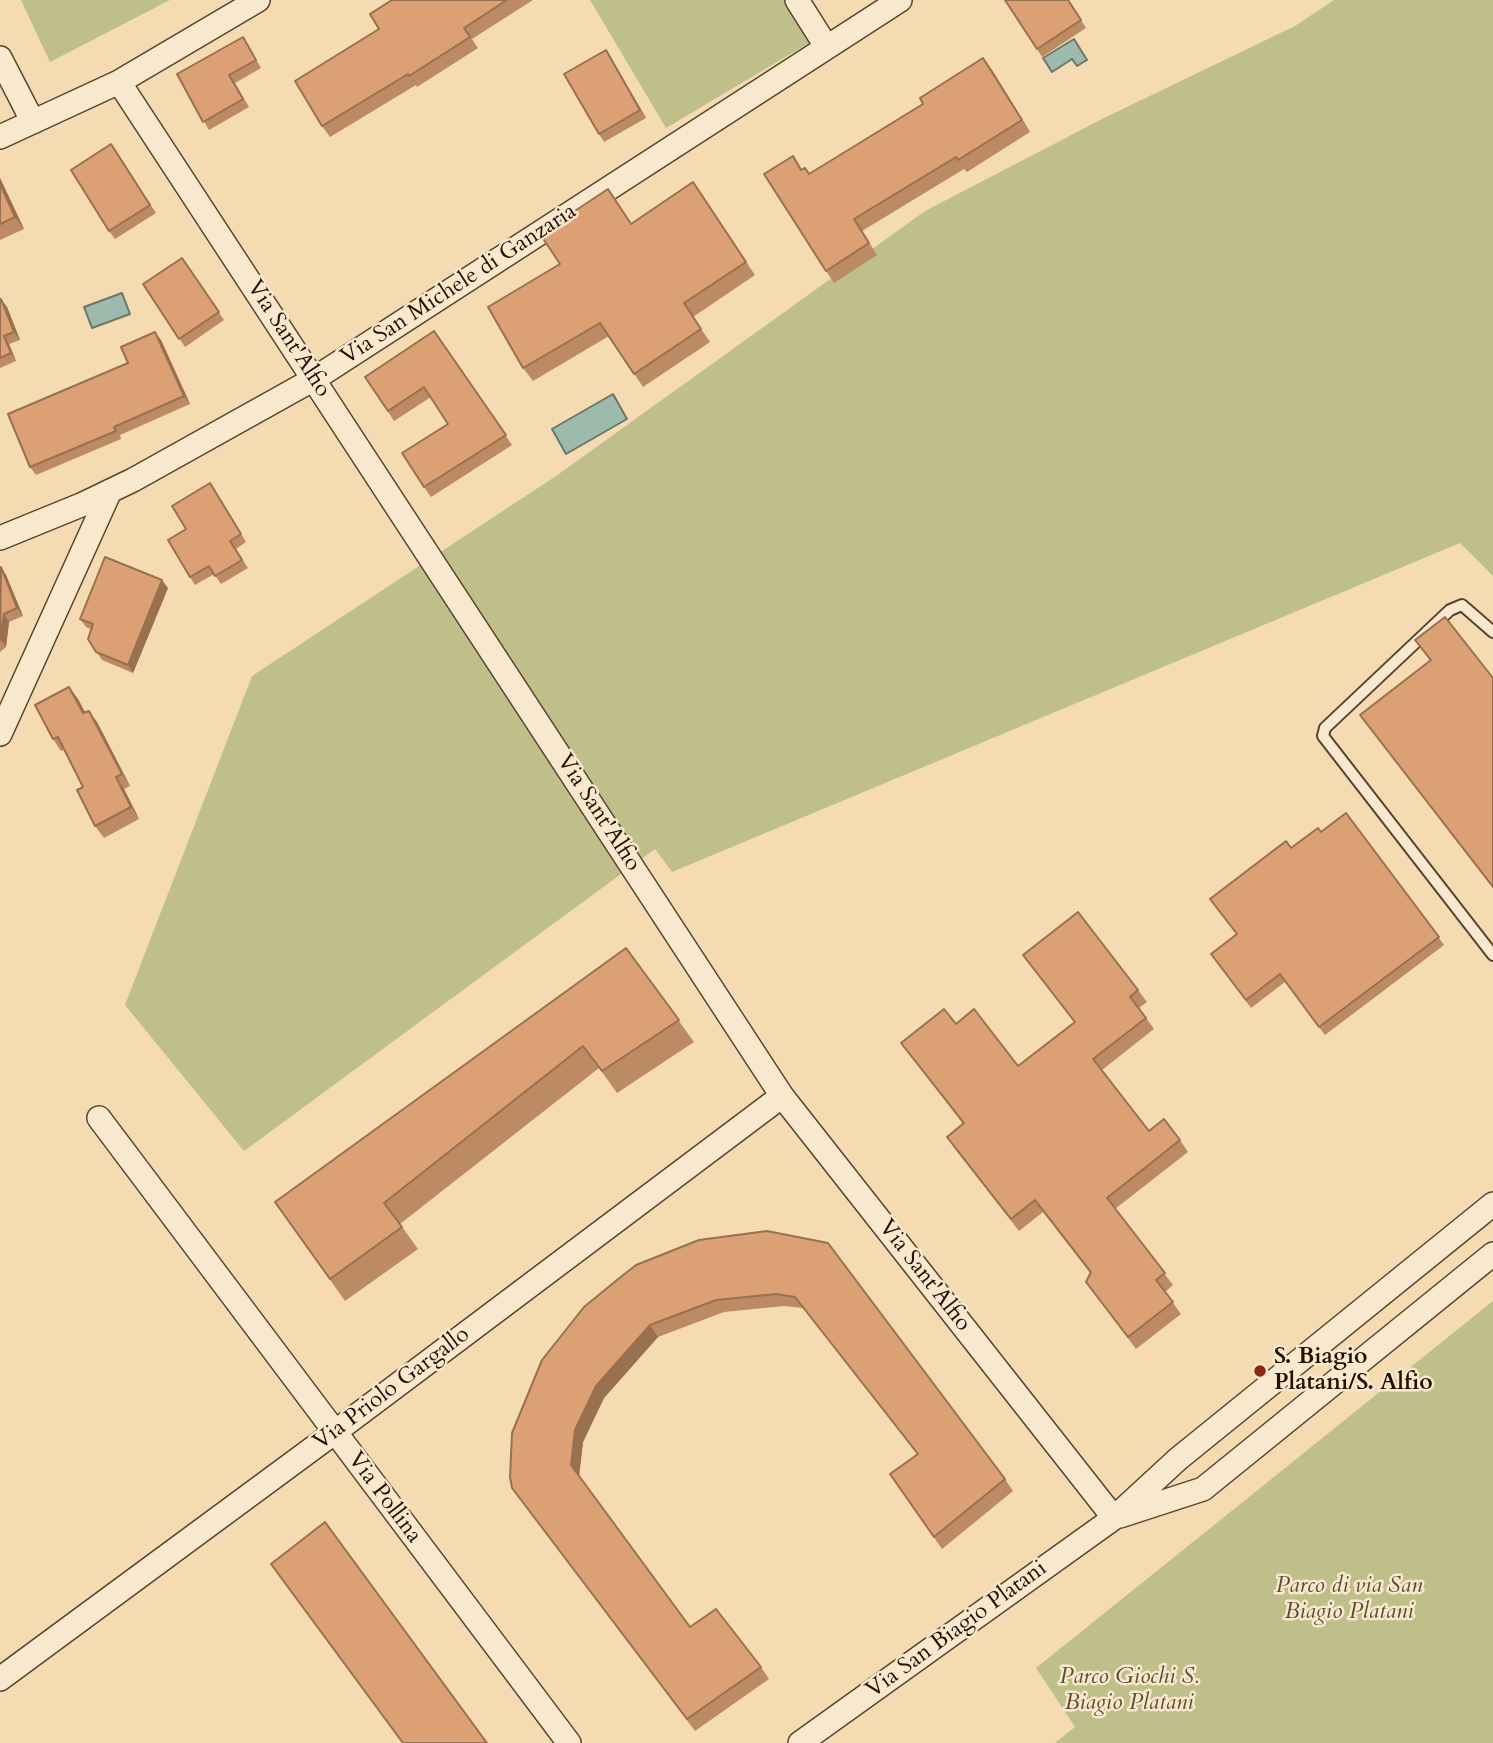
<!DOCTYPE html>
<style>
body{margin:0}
canvas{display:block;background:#f4dbb2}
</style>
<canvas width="1493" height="1743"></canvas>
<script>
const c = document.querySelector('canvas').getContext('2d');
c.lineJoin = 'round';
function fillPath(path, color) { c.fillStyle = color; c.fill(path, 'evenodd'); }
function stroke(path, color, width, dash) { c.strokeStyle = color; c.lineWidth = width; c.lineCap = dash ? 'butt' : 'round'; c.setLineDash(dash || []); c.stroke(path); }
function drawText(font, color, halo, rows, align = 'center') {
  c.font = font + ' Cardo,serif'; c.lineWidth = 5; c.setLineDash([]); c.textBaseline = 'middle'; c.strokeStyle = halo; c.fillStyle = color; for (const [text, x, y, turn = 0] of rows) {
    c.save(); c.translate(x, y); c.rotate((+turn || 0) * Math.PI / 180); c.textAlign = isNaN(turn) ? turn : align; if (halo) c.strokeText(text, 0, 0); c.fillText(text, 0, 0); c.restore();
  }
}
fillPath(new Path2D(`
 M21,0h149l-120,62z
 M590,0h198l26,40 -148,88z
 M1334,0h159v576l-33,-33 -788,329 -17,-23 -411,302 -119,-146 127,-329 304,-200 369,-265 179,-93 191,-92z
 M1493,1301v442h-438l20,-16 -39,-59z`), '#bfbf89');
const water = new Path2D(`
 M1074,39l13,21 -10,6 -5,-7 -20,13 -9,-14z
 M122,293l8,21 -38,14 -8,-21z
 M613,394l14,25 -61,35 -14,-25z`);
fillPath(water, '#9cbbad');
stroke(water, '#6c7769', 2);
const service = new Path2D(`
 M1493,632l-31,-27 -12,5 -125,118 -2,8 170,219`);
const minor = new Path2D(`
 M797,0l29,46
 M0,58l33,64
 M119,82l663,1014 332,422
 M0,137l119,-55 139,-82
 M0,538l81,-33 52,-25 181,-101 586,-379
 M0,734l110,-243
 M99,1118l470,625
 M1120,1516l83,-27 290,-235
 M0,1679l335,-247 447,-336
 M800,1743l314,-225 64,-59 315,-255`);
stroke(service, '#594330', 14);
stroke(minor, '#594330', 26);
stroke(service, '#f8e8cd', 10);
stroke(minor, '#f8e8cd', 23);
fillPath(new Path2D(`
 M392,0h141l-61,39 6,9 -61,39 -1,-2 -86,52 -8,-11 57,-97z
 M1068,0l18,28 -44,29 -5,-8z
 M248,45l13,23 -26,15 14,24 -40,23 -32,-56z
 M606,50l40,68 -42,24 -5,-8z
 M992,70l38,62 -63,40 -3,-3 -102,62 15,24 -43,28 -8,-12 -17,-97z
 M111,144l45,69 -41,26 -6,-8z
 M0,178l24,51 -24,11z
 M693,182l62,93 -62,42 17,25 -67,45 -34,-51 -76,45 -10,-13 108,-144z
 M182,258l42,62 -39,27 -42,-63z
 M0,299l7,8 13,33 -11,4 7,17 -16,7z
 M434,331l78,114 -81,52 -7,-10 24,-63 -17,-27 -37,24 -29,-44z
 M161,340l29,64 -70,31 1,4 -85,36 -6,-8 98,-104z
 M210,483l36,59 -10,7 12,19 -27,16 -7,-10 -19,11 -5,-8 -4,-48z
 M0,568l6,7 17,41 -14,6 -3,25 -6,5z
 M168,588l-35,85 -31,-13 -14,-21 3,-10 -5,-2 -6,-8z
 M1415,640l78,38v210l-133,-173 70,-54z
 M69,687l9,12 7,14 12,9 33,64 -6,3 15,30 -35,19 -9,-12 -12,-39 -19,-37 -3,1 -8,-12z
 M1346,813l98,132 -119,90 -40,-53 -34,26 -40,-54 25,-19 55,-87 30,-16z
 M626,948l68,94 -77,51 -18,-25 -199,156 18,25 -73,52 -70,-99z
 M1023,955l115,35 9,12 -8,6 15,21 -52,41 47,61 31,9 8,12 -73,57 58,76 -8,7 16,22 -45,35 -50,-67 4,-9 -47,-61 -24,19 -64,-82 -8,-12 16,-13 -62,-81 55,-19 62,42 56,-44z
 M767,1231l238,248 8,12 -71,58 -52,-75 27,-20 -113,-146 -20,-2 -60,6 -66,25 -54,61 -21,44 -4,34 111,151 71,40 8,12 -74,52 -174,-231 -9,-67z`), '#bc8a63');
fillPath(new Path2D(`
 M606,50l5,8 35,60 -6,-8z
 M983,58l9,12 38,62 -8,-12z
 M0,178l24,51 -9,-12 -15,-33z
 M1,299l6,8 13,33 -6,-8z
 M155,332l6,8 29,64 -6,-8z
 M4,336l5,8 7,17 -5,-8z
 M1,567l5,8 17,41 -6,-8z
 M162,580l6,8 -35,85 -5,-8z
 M4,614l5,8 -3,25 -6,-8z
 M69,687l9,12 14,26 -9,-12z
 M89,711l8,11 33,64 -8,-12z
 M116,777l8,12 15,30 -8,-12z
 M650,1325l8,12 -54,61 -21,44 -4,35 -8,-12 4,-35 21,-44z`), '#997050');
const building = new Path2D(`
 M392,0h115l-43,28 6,9 -61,39 -1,-2 -86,52 -27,-45 84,-52 -9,-15z
 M1005,0h63l13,20 -44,29z
 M243,37l13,23 -27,15 14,24 -40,23 -26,-48z
 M606,50l34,60 -41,24 -35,-60z
 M983,58l39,62 -64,40 -2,-3 -102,62 15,24 -43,28 -62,-97 29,-18 8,14 4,-2 4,6 114,-70 -3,-6z
 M111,144l39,61 -41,26 -38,-61z
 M693,182l53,80 -62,41 17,26 -67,45 -34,-51 -77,45 -35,-61 72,-43 -20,-30 68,-45 23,35z
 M0,184l15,33 -15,7z
 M182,258l37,54 -40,27 -36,-55z
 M0,299h1l13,33 -10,4 7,17 -11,5z
 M434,331l72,104 -82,52 -22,-34 46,-29 -24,-37 -36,24 -23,-34z
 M155,332l29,64 -70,31 2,4 -86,36 -22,-53 120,-51 -7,-16z
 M210,483l31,51 -11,7 12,19 -27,16 -6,-10 -19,11 -22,-37 18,-11 -14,-23z
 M105,557l57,23 -34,85 -32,-13 -8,-13 5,-15 -13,-5z
 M1,567l16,41 -13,6 -4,25z
 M1445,617l48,61v209l-133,-172 71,-55 -16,-20z
 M69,687l14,26 6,-2 33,63 -6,3 15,30 -36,19 -18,-36 6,-3 -25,-50 -5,2 -18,-34z
 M1346,813l93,124 -120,90 -39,-53 -34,26 -35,-46 26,-20 -27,-35 76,-58 5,7 27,-20 3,4z
 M1078,912l60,78 -8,7 16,21 -53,41 56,72 15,-12 16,21 -73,58 58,75 -9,7 17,22 -45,35 -42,-55 5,-10 -56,-72 -24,19 -64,-82 17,-14 -63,-80 43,-34 12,15 18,-15 44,57 57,-44 -52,-67z
 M626,948l53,72 -77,51 -19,-25 -199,157 18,24 -72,52 -55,-77z
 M767,1231l61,12 177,236 -71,58 -44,-63 28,-20 -123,-157 -19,-3 -60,6 -66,25 -54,61 -21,44 -4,35 119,162 26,-18 45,58 -74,52 -175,-231 -2,-11 2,-44 30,-73 42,-53 33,-27 19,-15 63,-25z
 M325,1522l162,221h-84l-132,-179z`);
fillPath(building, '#dba073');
stroke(building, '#997050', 2);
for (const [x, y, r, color] of [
 [1260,1371,7,"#8f2418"]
]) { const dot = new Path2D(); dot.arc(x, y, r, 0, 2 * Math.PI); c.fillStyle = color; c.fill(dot); stroke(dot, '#f8e8cd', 2.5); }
drawText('23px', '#251004', '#f8e8cd', [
 ["Via San Michele di Ganzaria",459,285,-33],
 ["Via Sant'Alfio",288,339,57],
 ["Via Sant'Alfio",598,813,57],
 ["Via Sant'Alfio",924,1276,52],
 ["Via Priolo Gargallo",392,1389,-37],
 ["Via Pollina",384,1498,53],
 ["Via San Biagio Platani",957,1630,-36]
]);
drawText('bold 23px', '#251004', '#f8e8cd', [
 ["S. Biagio",1274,1358],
 ["Platani/S. Alfio",1274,1384]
], 'left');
drawText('italic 23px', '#5b4d33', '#f8e8cd', [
 ["Parco di via San",1349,1587],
 ["Biagio Platani",1349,1613],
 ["Parco Giochi S.",1129,1678],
 ["Biagio Platani",1129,1704]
]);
</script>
